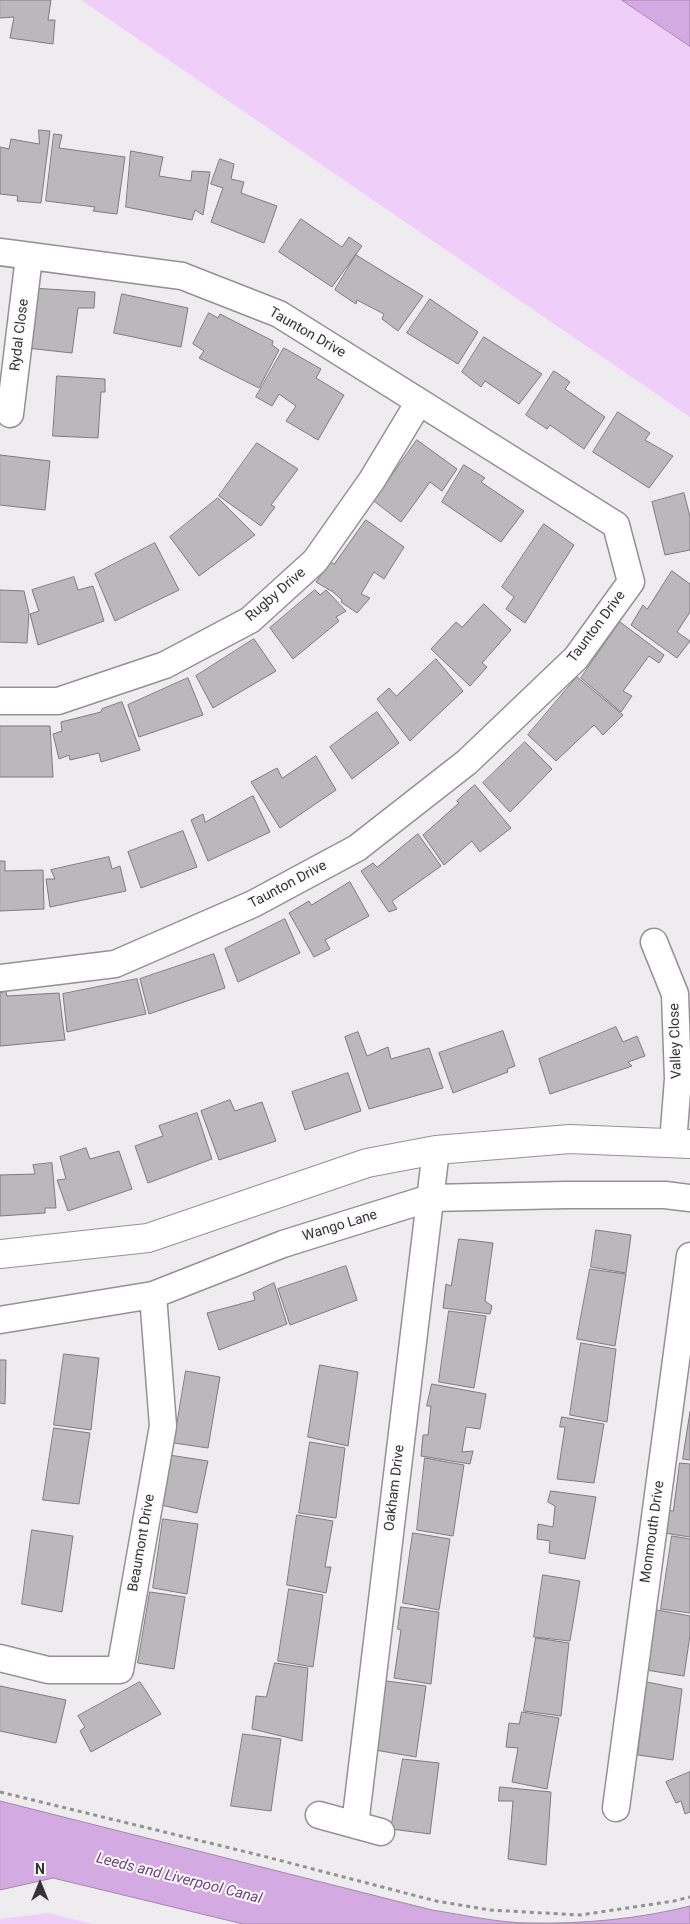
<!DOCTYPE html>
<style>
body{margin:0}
#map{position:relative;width:690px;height:1924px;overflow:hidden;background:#efecf0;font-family:Roboto,sans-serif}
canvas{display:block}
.north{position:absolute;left:15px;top:1859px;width:50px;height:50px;-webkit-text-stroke:4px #fcfafd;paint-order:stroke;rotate:0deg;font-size:14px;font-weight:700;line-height:20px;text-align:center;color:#343334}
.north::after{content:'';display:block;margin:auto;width:18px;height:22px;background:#343334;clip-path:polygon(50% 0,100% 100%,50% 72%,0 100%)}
</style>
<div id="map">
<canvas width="690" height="1924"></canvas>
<div class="north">N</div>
</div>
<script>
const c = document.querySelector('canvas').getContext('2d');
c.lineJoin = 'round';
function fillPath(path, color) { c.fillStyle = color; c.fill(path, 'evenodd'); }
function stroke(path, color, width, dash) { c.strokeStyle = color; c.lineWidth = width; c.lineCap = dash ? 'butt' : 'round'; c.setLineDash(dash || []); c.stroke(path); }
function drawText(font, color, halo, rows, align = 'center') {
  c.font = font + ' Roboto,sans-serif'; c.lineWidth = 4; c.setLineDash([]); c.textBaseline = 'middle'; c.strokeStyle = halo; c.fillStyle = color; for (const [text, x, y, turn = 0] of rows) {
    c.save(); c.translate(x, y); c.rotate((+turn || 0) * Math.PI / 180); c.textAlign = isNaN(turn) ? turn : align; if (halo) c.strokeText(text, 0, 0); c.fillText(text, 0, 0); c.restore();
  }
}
fillPath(new Path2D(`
 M81,0h541l68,46v371z
 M48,1913l44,11h-92v-5z`), '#efcffa');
const water = new Path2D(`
 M622,0h68v46z
 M0,1801l432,109c33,5 66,13 99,13 52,1 108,-4 159,-17v18h-447l-190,-46 -53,12z`);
fillPath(water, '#d3aae1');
stroke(water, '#a386ad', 1);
const building = new Path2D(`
 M0,0h51l-3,20h7l-2,24 -43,-6 4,-21 -14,1z
 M39,130l11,1 -9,72 -24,-2 1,-5 -18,-2v-47l9,2 2,-10 28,5z
 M54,134l8,1 -3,13 66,9 -8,57 -24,-3 2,-4 -49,-6z
 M131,151l32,6 -4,19 32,5 1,-10 18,1 -7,43 -8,-5 -3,10 -66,-13z
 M220,159l14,5 -3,15 13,3 -3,11 36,13 -13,37 -53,-21 12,-34 -12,-4z
 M301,219l41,28 7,-10 13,9 -30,41 -53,-35z
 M356,255l67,41 -25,35 -16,-12 2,-5 -27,-14 -1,4 -21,-14z
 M32,288l63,4 -1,16h-16l-6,45 -45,-5z
 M122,294l66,14 -7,39 -67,-14z
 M430,299l48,33 -20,32 -51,-31z
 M209,313l9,5 2,-4 53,27 -1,4 7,5 -20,38 -60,-30 5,-7 -11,-7z
 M484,337l58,37 -23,30 -34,-23 -4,6 -19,-15z
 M284,348l37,21 -5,9 28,17 -26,45 -32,-19 10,-15 -17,-12 -7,12 -16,-9z
 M554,371l16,11 -5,7 40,28 -21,32 -34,-24 -3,4 -21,-14z
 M57,376l48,3v13h-4l-3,46 -45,-2z
 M618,412l32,21 -5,7 28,16 -24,32 -56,-36z
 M417,440l40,29 -15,22 -12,-9 -29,40 -27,-21z
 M257,443l41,26 -27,36 4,2 -14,19 -42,-30z
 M0,455l50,6 -5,49 -45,-5z
 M464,465l21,13 -4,4 43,29 -23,31 -59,-40z
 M684,493l6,24v33l-25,5 -13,-53z
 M218,498l37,37 -56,41 -29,-39z
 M366,520l38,27 -20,32 -10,-7 -13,22 9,4 -13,15 -16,-11 1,-2 -9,-8 -17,-10 14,-20 4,2z
 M544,524l30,21 -49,78 -19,-14 8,-12 -12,-10z
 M155,543l24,47 -64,31 -20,-47z
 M672,571l18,13v28l-13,20 13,9 -13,17 -46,-33 12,-20 4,4z
 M74,577l4,13 15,-4 11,35 -66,24 -8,-31 9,-3 -7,-21z
 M0,590l24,1 5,22 -2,30 -27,-1z
 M315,590l5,5 6,-5 20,21 -10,6 3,4 -46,38 -23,-31z
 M484,604l27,26 -29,33 5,4 -17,19 -39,-37 25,-27 6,5z
 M620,622l44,33 -5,8 -10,-7 -26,35 9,5 -11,16 -40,-34z
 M254,639l22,32 -63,37 -17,-32z
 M436,659l27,32 -53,50 -33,-42 12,-11 7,8z
 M577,677l46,38 -20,20 -9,-10 -38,36 -28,-26z
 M188,678l15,37 -64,22 -11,-32z
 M122,702l18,48 -39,12 -2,-9 -29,7 -1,-5 -10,4 -6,-25 9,-3 -1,-9 40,-10 1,-3z
 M377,712l22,31 -47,36 -22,-32z
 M0,726h50l3,51h-53z
 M525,742l27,27 -42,43 -27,-29z
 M316,756l20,34 -56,38 -29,-46 26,-14 5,10z
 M475,785l36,43 -31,24 -8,-11 -28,24 -21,-30 36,-32 -2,-2z
 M253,796l17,36 -62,29 -17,-41 12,-6 2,8z
 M183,831l14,36 -56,21 -13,-36z
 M418,834l23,32 -49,35 5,8 -8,3 -28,-41 12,-8 4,4z
 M109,857l3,12 8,-3 6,25 -76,16 -4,-28h9l-4,-9z
 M0,861h5v10l38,-1 1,39 -44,2z
 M350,882l19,34 -44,24 5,9 -16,8 -25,-44 20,-12 2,4z
 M285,919l15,34 -62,29 -13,-33z
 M214,954l11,34 -76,26 -9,-35z
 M137,979l9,35 -79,18 -4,-38z
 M6,992l1,4 52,-3 6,47 -65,6v-53z
 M616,1027l7,15 14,-6 8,20 -17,6 4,4 -82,28 -11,-35z
 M503,1031l12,35 -8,3 1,3 -55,21 -14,-40z
 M358,1032l9,24 21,-9 3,12 38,-11 14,40 -74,21 -24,-72z
 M348,1073l13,38 -56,19 -13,-38z
 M230,1100l5,11 27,-9 14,39 -57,19 -18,-49z
 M197,1113l15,46 -64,24 -13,-37 28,-10 -4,-10z
 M86,1148l4,11 29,-8 13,38 -64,22 -11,-31 9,-1 -6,-22z
 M52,1163l4,45h-11v5l-45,3v-41l35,-1 -2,-9z
 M596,1230l35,5 -5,38 -35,-6z
 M459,1239l34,4 -8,58 7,5 -2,8 -47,-6 3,-24 5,2z
 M346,1266l11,34 -67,25 -12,-36z
 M590,1269l36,5 -11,72 -38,-7z
 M274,1283l13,41 -68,26 -12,-37 48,-13 -2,-7z
 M449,1311l37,5 -12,72 -35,-6z
 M581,1343l35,6 -9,73 -37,-7z
 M64,1354l35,4 -8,72 -37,-5z
 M0,1360h6l-1,44 -5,-1z
 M320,1365l38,7 -10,74 -40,-9z
 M186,1371l34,6 -12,71 -34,-5z
 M432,1384l54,10 -6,35 -14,-2 -4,25 11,-1 -3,13 -49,-8 2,-21h5l3,-29h-4z
 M690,1412v48l-7,-1z
 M562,1417l42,7 -10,59 -37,-4 8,-52h-5z
 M54,1428l36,5 -11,71 -36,-4z
 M310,1442l35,6 -9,70 -37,-5z
 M169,1455l39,6 -11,52 -36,-8z
 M425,1458l39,7 -11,71 -36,-6z
 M680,1463l10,1v73l-26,-4 3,-23 6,1z
 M551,1491l45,6 -11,62 -36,-6 1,-12 -13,-2 1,-15 15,3 2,-21 -7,-4z
 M297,1515l36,6 -8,46h6l-5,26 -39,-8z
 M163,1519l35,5 -11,70 -34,-6z
 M32,1530l41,6 -11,76 -40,-8z
 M413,1533l37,6 -11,71 -36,-7z
 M672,1536l18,3v74l-29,-4z
 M543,1575l37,6 -10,60 -36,-4z
 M289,1589l34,6 -10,72 -35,-6z
 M150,1592l35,5 -11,72 -36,-6z
 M401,1607l38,5 -8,72 -37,-6 7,-48 -3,-1z
 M657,1610l33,6v19l-6,41 -38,-6z
 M536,1638l33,5 -8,73 -37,-5z
 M275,1663l33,5 -6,73 -50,-12 4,-33 10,1z
 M386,1681l40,5 -10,71 -41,-7z
 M140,1682l21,32 -70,38 -11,-21 5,-4 -7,-11z
 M647,1682l35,7 -9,71 -35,-5z
 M0,1686l66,14 -10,43 -56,-12z
 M522,1712l37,6 -12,71 -35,-7 6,-34 -12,-1 3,-24 10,1z
 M243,1734l38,5 -10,72 -40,-5z
 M403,1759l36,4 -9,71 -39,-5z
 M690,1772v40l-5,2 -4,-13 -5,2 -10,-21z
 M500,1787l51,5 -5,73 -38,-6 5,-58h-14z`);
fillPath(building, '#bab8bb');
stroke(building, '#7d7b7e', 1);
const street = new Path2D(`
 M0,252l182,24 97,38 337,211 15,57 -55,76 -109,104 -110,86 -104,56 -138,60 -115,14
 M10,414l19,-157
 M0,701h58l107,-36 85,-45 65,-59 57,-81 47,-78
 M654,942l21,52 3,85 -5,64
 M0,1320l153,-25 130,-51 147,-46 137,-3h98l25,3
 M0,1658l48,12h72l43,-244 -10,-131
 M616,1808l74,-552
 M319,1815l62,17
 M355,1825l81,-675`);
const secondary = new Path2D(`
 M0,1254l148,-16 219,-75 69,-13 134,-11 120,5`);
stroke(street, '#939194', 29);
stroke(secondary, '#939194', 30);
stroke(new Path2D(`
 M0,1792l263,64 173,45 54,9 90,5 94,-14 16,-4`), '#929093', 3, [4, 4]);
stroke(street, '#fff', 26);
stroke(secondary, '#fff', 28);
drawText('14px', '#343334', '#fcfafd', [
 ["Taunton Drive",307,333,30],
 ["Rydal Close",20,335,-83],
 ["Rugby Drive",276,595,-41],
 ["Taunton Drive",597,627,-53],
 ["Taunton Drive",288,885,-28],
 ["Valley Close",676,1041,-92],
 ["Wango Lane",340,1226,-17],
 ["Oakham Drive",395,1488,-83],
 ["Monmouth Drive",653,1532,-82],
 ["Beaumont Drive",142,1543,-80]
]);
drawText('italic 15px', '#723f83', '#fcfafd', [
 ["Leeds and Liverpool Canal",179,1879,14]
]);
</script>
